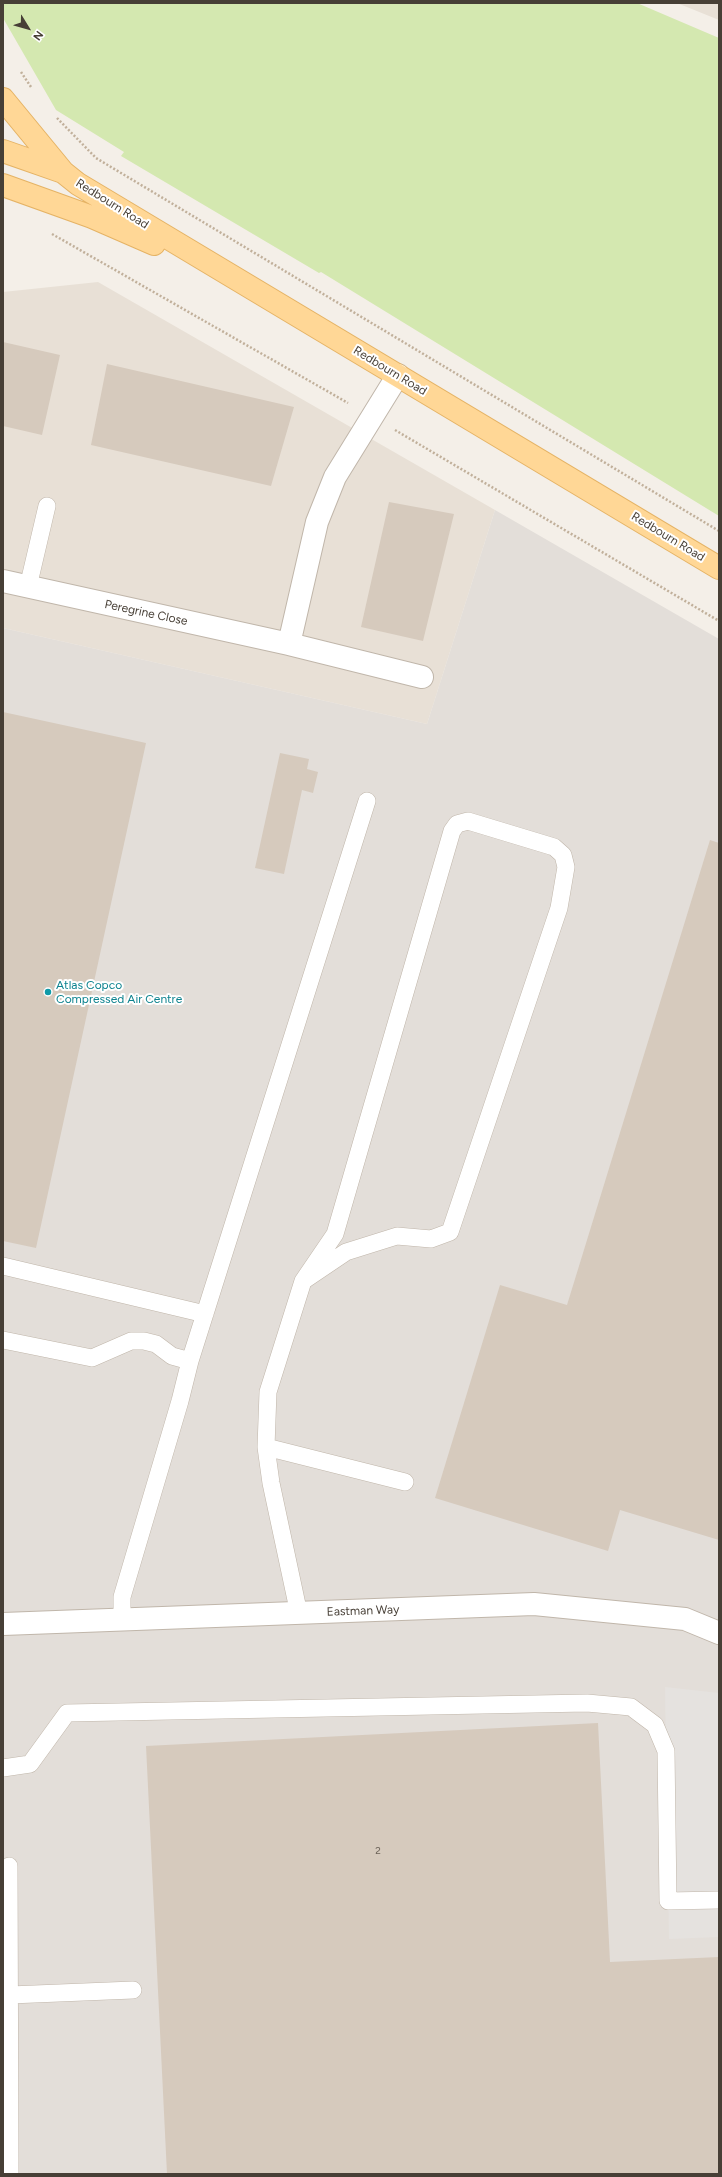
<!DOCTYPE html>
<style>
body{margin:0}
#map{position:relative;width:722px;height:2177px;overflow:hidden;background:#f4efe8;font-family:Figtree,sans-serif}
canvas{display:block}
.frame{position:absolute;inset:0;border:4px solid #473f36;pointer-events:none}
.north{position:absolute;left:8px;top:8px;width:40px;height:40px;-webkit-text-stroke:3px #fff;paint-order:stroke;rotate:127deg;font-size:11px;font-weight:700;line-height:16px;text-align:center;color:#473f36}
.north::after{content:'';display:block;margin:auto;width:14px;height:18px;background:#473f36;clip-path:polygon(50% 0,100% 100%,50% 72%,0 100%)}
</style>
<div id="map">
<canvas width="722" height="2177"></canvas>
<div class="frame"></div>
<div class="north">N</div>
</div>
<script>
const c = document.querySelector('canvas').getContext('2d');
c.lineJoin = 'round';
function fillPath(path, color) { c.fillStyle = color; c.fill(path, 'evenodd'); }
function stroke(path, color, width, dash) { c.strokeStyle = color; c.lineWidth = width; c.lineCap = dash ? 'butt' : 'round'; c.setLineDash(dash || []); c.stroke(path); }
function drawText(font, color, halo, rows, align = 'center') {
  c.font = font + ' Figtree,sans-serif'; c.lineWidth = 4; c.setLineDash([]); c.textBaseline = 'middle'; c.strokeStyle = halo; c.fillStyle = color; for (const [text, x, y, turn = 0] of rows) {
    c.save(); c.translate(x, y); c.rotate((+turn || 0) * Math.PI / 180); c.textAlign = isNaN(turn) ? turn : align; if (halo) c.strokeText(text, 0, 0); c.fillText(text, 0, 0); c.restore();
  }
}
fillPath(new Path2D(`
 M677,3h42v17z
 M98,282l397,228 -68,214 -424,-96v-336z`), '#e8e0d6');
fillPath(new Path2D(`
 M495,510l224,129v1535h-716v-1546l424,96z`), '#e3ded9');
fillPath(new Path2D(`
 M3,3h634l82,35v478l-398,-244 -2,1 -198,-117 3,-4 -68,-42 -53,-92z`), '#d4e8b0');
fillPath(new Path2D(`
 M665,1687l54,6v244l-50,2z`), '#e5e2df');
fillPath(new Path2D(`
 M3,342l57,13 -18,80 -39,-9z
 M107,364l187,43 -23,79 -180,-41z
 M389,502l65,12 -31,127 -62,-14z
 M3,712l143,31 -110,505 -33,-7z
 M280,753l29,6 -2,10 11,3 -5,21 -11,-3 -18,84 -29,-6z
 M710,840l9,3v697l-99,-30 -12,41 -173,-53 65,-213 67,20z
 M598,1723l12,239 109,-5v217h-552l-21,-428z`), '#d6cabd');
const service = new Path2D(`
 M28,587l19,-81
 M3,1266l202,48
 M3,1340l89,18 39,-17h13l12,3 16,12 18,5
 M266,1447l139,35
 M299,1614l-28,-131 -5,-36 2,-55 35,-111 32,-47 117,-403 5,-7 11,-3 86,26 9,8 3,12 -7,41 -109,324 -19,7 -34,-3 -51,16 -43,29
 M122,1619v-22l58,-196 10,-40 177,-560
 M3,1768l27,-4 37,-51 520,-10 44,4 24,18 11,26 2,150 51,-1
 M9,1866l1,308
 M10,1995l123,-5`);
const minor = new Path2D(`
 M3,581l286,63 133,33
 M289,644l28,-122 18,-45 63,-102
 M3,1624l531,-20 151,15 34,14`);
const primary = new Path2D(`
 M3,99l60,73 15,12 641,384
 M3,151l60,21
 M3,185l89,32 62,27`);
stroke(service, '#c0b6aa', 18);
stroke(minor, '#c0b6aa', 24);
stroke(primary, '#e5b365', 24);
stroke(new Path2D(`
 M21,72l10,15
 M57,118l39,40 623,373
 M52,234l296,169
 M395,430l324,191`), '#c1b09b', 2.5, [2, 2]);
stroke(service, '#fff', 17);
stroke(minor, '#fff', 22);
stroke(primary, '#ffd796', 22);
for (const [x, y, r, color] of [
 [48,992,4,"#0f9aa8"]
]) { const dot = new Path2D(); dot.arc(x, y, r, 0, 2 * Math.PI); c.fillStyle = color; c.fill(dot); stroke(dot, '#fff', 1.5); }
drawText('10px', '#6b6258', null, [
 ["2",378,1851]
]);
drawText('12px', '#473f36', '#fff', [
 ["Redbourn Road",112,204,32],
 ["Redbourn Road",390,371,31],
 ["Redbourn Road",668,537,31],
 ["Peregrine Close",146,613,12],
 ["Eastman Way",363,1611,-2]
]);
drawText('12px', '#0d838f', '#fff', [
 ["Atlas Copco",56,985],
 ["Compressed Air Centre",56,999]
], 'left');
</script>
